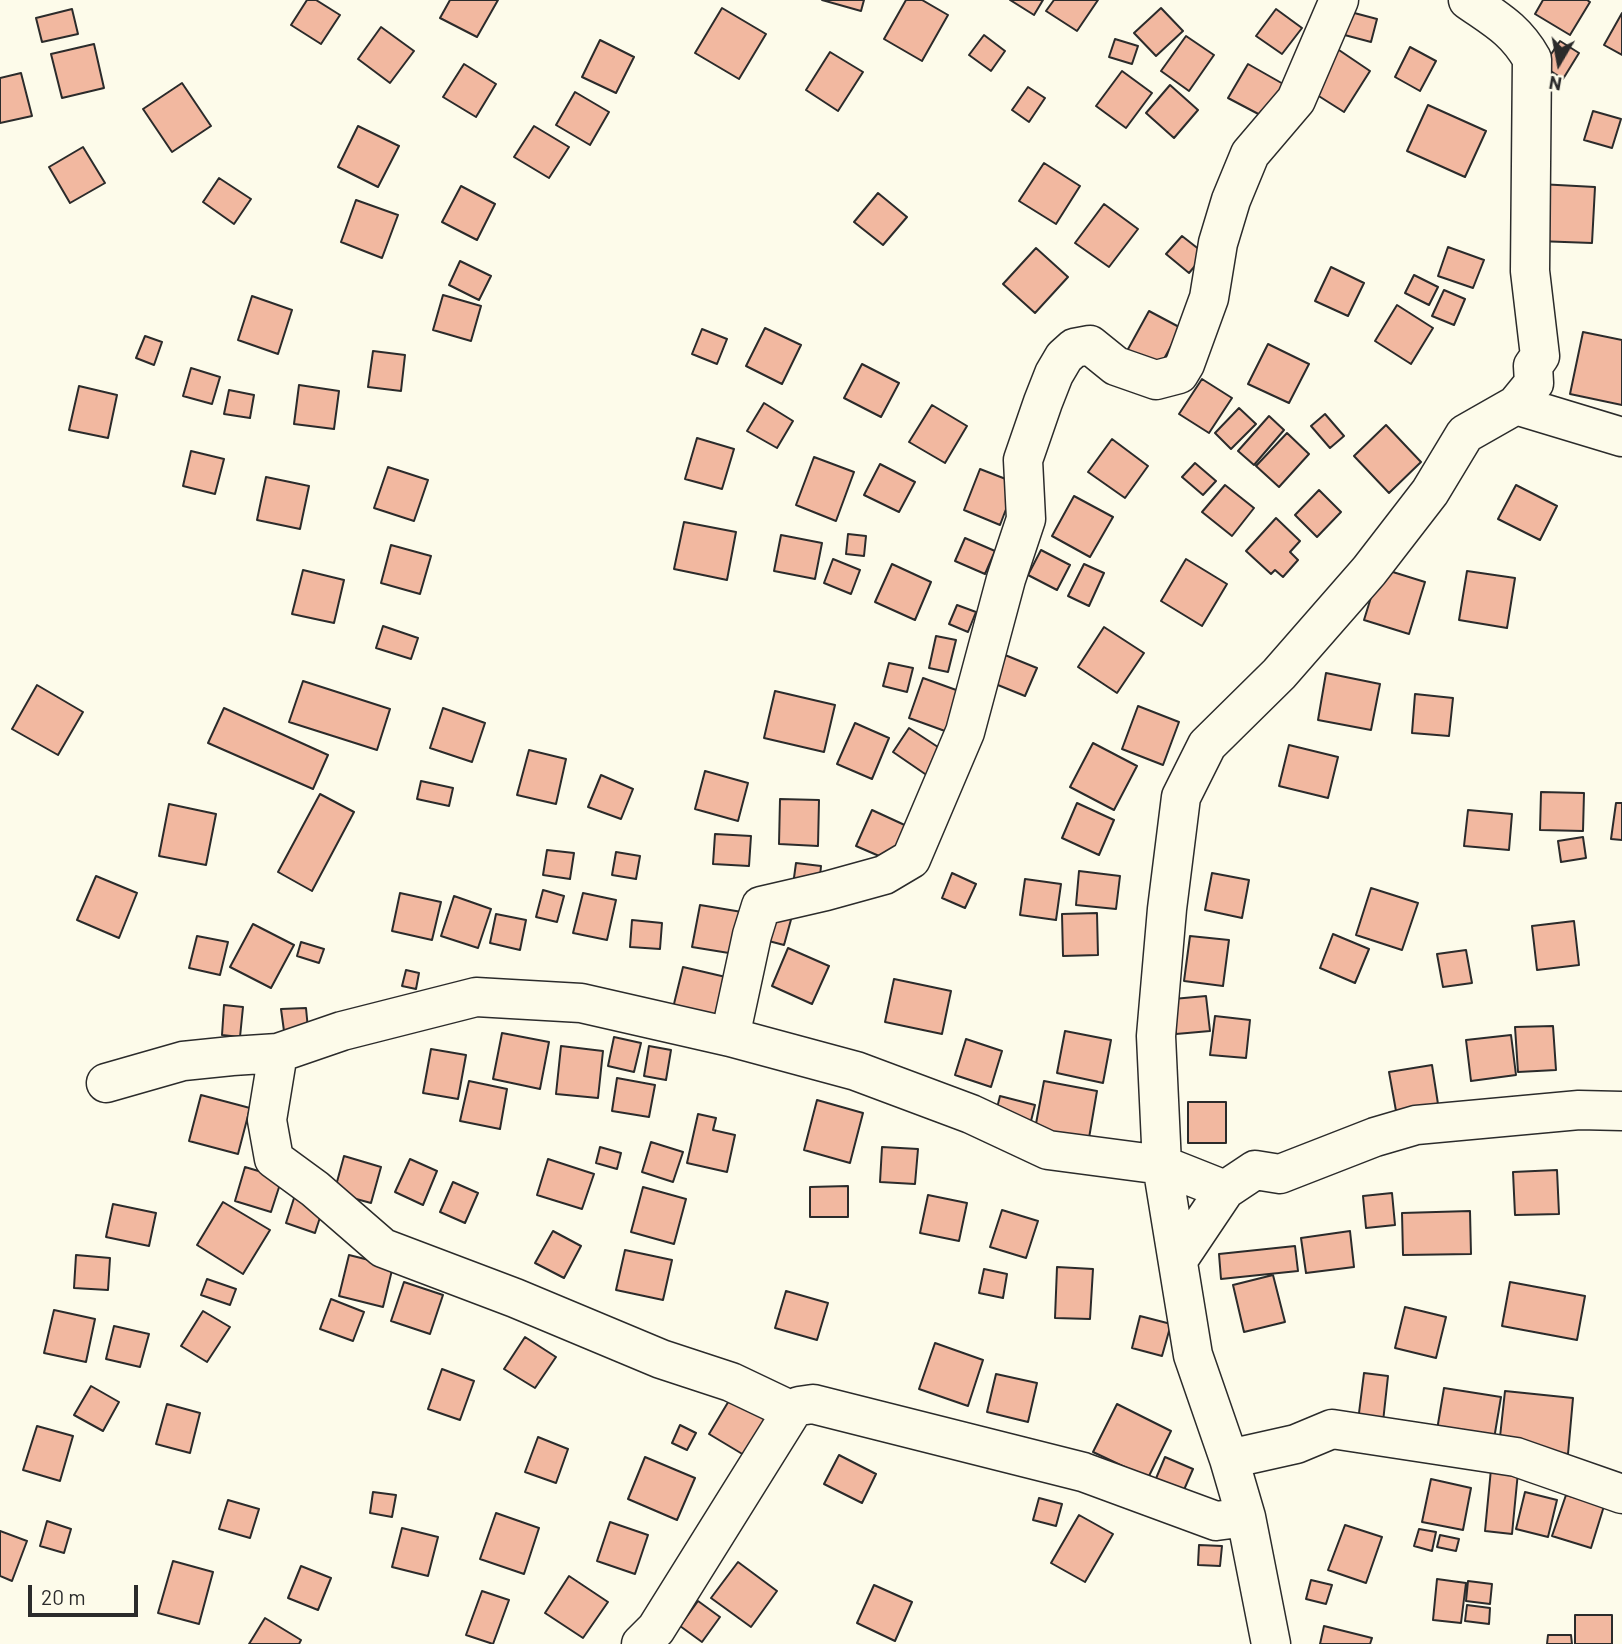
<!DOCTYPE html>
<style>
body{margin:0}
#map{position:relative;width:1622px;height:1644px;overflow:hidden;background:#fdfbea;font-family:Barlow,sans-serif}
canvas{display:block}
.north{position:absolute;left:1524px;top:28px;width:70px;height:70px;-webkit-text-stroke:5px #fdfbea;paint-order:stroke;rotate:190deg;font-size:19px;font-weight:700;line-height:28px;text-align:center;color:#2b2b2b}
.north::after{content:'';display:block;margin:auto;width:24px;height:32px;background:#2b2b2b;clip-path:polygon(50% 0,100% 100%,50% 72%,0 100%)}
.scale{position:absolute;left:28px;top:1585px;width:110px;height:32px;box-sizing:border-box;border:4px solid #2b2b2b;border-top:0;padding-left:9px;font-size:21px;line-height:24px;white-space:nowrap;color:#2b2b2b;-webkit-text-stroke:5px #fdfbea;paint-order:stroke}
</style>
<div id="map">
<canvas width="1622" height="1644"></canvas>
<div class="north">N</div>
<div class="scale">20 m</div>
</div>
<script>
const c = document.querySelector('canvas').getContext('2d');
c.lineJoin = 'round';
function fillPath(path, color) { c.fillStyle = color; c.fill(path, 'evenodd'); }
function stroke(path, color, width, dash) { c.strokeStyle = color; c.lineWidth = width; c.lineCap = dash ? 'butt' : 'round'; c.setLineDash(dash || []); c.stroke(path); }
const building = new Path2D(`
 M307,0h9l24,15 -19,29 -30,-19z
 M450,0h48l-21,37 -37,-19z
 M822,0h42l-3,11z
 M906,0h16l26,15 -26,46 -38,-22z
 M1010,0h33l-9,15z
 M1054,0h44l-21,31 -31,-20z
 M1543,0h44l3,2 -20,33 -35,-21z
 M722,8l44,26 -27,45 -44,-26z
 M1161,8l22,23 -27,25 -22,-23z
 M72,9l6,25 -36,8 -6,-24z
 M1276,9l26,19 -20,26 -26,-18z
 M1343,10l34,9 -6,23 -34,-9z
 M1622,13v42l-18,-10z
 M381,27l33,24 -24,32 -32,-24z
 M984,35l21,16 -14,20 -22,-16z
 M1186,36l28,19 -25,36 -28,-20z
 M1115,39l23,7 -6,18 -23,-7z
 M600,40l34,17 -18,36 -34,-16z
 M1560,41l19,12 -16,26 -20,-13z
 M94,44l10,44 -42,10 -11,-44z
 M1333,46l37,25 -26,41 -38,-24z
 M1410,47l26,14 -16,30 -25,-14z
 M830,52l33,20 -25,39 -32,-21z
 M464,64l32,20 -20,33 -33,-20z
 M1248,64l37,21 -19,33 -38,-20z
 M1122,71l30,22 -26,35 -30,-22z
 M21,73l11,43 -32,7v-45z
 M182,83l29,43 -39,26 -29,-43z
 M1170,85l28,25 -24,28 -28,-25z
 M1028,87l17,11 -16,24 -17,-12z
 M575,92l34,20 -19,33 -34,-20z
 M1428,105l58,26 -21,46 -58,-26z
 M1593,111l28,8 -9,29 -28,-8z
 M358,126l41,20 -21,41 -40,-20z
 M534,126l35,21 -20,31 -35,-21z
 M83,147l22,36 -35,20 -21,-36z
 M1044,163l36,23 -24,38 -37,-23z
 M219,178l32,21 -17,25 -31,-22z
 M1539,184l56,3 -3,56 -55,-2z
 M461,186l34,18 -18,36 -35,-18z
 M878,193l29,24 -24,28 -29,-23z
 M356,200l42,15 -16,43 -41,-16z
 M1104,204l34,25 -29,38 -34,-24z
 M1182,236l23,18 -16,19 -23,-19z
 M1448,247l36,13 -11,28 -35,-12z
 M1036,248l32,29 -33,36 -32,-29z
 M460,261l31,15 -12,24 -30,-15z
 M1331,267l33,16 -16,33 -33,-15z
 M1414,275l24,12 -9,18 -24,-12z
 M1444,290l21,9 -11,26 -22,-9z
 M443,295l38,11 -10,35 -38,-11z
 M252,296l40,14 -14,44 -40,-14z
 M1397,305l36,23 -22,36 -36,-23z
 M1149,311l32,17 -22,40 -32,-17z
 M765,328l36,17 -19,39 -36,-18z
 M702,329l25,10 -10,25 -25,-10z
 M1583,332l39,8v65l-52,-11z
 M145,336l17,6 -8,23 -18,-7z
 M1268,344l41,20 -20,39 -41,-19z
 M373,351l32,4 -4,36 -33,-4z
 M862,364l37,19 -18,34 -37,-19z
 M191,368l29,9 -8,27 -29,-8z
 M1202,379l30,19 -23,35 -30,-19z
 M299,385l40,6 -5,38 -40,-5z
 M79,386l38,9 -9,43 -39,-8z
 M229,390l25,5 -4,23 -26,-4z
 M764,403l29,18 -16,27 -30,-17z
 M932,405l35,21 -22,37 -36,-21z
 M1239,408l17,16 -25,25 -16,-16z
 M1325,414l19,22 -14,12 -19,-22z
 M1269,416l15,14 -30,35 -16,-14z
 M1386,425l35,37 -32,31 -35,-37z
 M1287,433l22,21 -30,33 -23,-21z
 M697,438l37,11 -12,40 -37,-10z
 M1112,439l36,27 -23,32 -37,-26z
 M191,451l33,8 -9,35 -32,-8z
 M814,457l40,15 -18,49 -40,-16z
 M1195,463l21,18 -13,14 -21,-18z
 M880,464l35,18 -16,30 -35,-17z
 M388,467l40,13 -14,41 -40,-13z
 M980,469l36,14 -16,42 -36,-15z
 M266,477l43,9 -9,43 -43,-9z
 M1225,485l29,23 -22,28 -30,-24z
 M1516,485l41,21 -17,34 -42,-21z
 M1319,490l22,22 -24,25 -22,-22z
 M1074,496l39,21 -23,40 -38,-21z
 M1276,518l24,23 -10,11 8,8 -15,17 -8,-7 -4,4 -25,-23z
 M684,522l52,10 -9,48 -53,-11z
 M848,534l18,2 -2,20 -18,-2z
 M781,535l41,8 -7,36 -41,-8z
 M965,538l30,13 -10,23 -30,-13z
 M391,545l40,11 -11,38 -39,-11z
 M1041,550l29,15 -13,25 -29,-15z
 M833,559l27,11 -9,24 -27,-11z
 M1186,559l41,25 -25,42 -41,-25z
 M892,564l39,18 -16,38 -40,-18z
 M1084,564l20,9 -15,33 -21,-10z
 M1380,568l45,14 -16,52 -45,-14z
 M303,570l41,10 -10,43 -42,-9z
 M1467,571l48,7 -8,50 -48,-8z
 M957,605l19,7 -8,20 -19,-8z
 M383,626l35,12 -7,21 -35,-11z
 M1104,627l40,26 -27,40 -39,-26z
 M936,636l20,4 -8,32 -19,-4z
 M1005,655l32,13 -12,28 -32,-13z
 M889,663l24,5 -6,24 -24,-6z
 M1326,673l54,11 -9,46 -53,-10z
 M923,678l47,17 -14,40 -47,-17z
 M303,681l87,28 -13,41 -88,-28z
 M37,685l46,27 -25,43 -46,-26z
 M775,691l60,14 -11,47 -60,-14z
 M1415,694l38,4 -4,38 -37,-3z
 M1138,706l41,16 -16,43 -41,-16z
 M224,708l104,47 -15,34 -105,-46z
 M443,708l42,15 -13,39 -42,-14z
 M855,723l34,15 -17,41 -35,-15z
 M909,728l35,23 -16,25 -35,-24z
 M1093,743l44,23 -23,44 -44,-23z
 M1289,745l49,12 -10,41 -49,-12z
 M529,750l37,9 -10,45 -39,-9z
 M705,771l43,12 -10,38 -43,-12z
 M601,775l32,14 -12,30 -33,-12z
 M421,781l32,7 -4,18 -32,-7z
 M1541,792l43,1 -1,38 -43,-1z
 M320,794l34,18 -42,79 -34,-19z
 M780,799l39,1 -1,46 -39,-2z
 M1077,803l37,17 -15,35 -37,-17z
 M1616,803h6v37l-11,-1z
 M169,804l47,10 -10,51 -47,-9z
 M872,810l37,17 -16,35 -37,-16z
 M1468,810l44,4 -3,36 -45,-4z
 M715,834l36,2 -2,30 -36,-2z
 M1583,837l3,21 -25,4 -3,-21z
 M547,850l27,3 -4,26 -27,-4z
 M616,852l24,4 -4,23 -24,-4z
 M796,863l25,3 -2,22 -26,-3z
 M1079,871l41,5 -4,33 -40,-4z
 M952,873l24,11 -11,24 -23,-10z
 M1212,873l37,7 -7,38 -37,-8z
 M96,876l41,17 -18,45 -42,-18z
 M1025,879l36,5 -5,36 -36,-5z
 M1371,888l47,15 -16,47 -46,-15z
 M543,890l21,6 -7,26 -21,-5z
 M400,893l41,9 -9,38 -40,-9z
 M583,893l33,7 -9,40 -34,-7z
 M454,896l37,13 -13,39 -37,-12z
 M700,905l42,7 -7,42 -43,-7z
 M768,910l24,6 -8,29 -23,-6z
 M1097,913l1,42 -35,1 -1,-42z
 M496,914l30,6 -6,30 -30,-7z
 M632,920l30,3 -2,26 -30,-2z
 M1574,921l5,44 -42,5 -5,-44z
 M253,924l41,21 -23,43 -41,-21z
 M1333,934l36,15 -14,34 -35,-15z
 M197,936l31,6 -8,33 -31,-7z
 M1190,936l39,4 -6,46 -39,-5z
 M301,942l23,7 -5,14 -22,-7z
 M788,948l41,18 -17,38 -40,-18z
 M1466,950l6,33 -29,4 -6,-33z
 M683,967l47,11 -9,41 -48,-11z
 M406,970l13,3 -3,16 -14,-3z
 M894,979l57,12 -9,43 -57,-12z
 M1206,996l4,35 -34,3 -3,-35z
 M224,1005l19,2 -3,30 -18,-2z
 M306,1008l2,21 -24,2 -3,-22z
 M1215,1016l35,4 -4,38 -36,-3z
 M1553,1026l3,44 -38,2 -3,-45z
 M1065,1031l46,9 -8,43 -46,-10z
 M502,1033l47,9 -9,47 -47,-10z
 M1511,1035l5,40 -45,6 -5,-41z
 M614,1037l27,6 -7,29 -26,-6z
 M966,1039l36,12 -11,36 -36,-12z
 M561,1046l42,5 -5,47 -42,-4z
 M649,1046l22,4 -5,30 -22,-4z
 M431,1049l35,6 -8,44 -35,-6z
 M1432,1065l6,39 -42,7 -7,-39z
 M617,1078l38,7 -6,32 -37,-6z
 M469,1081l38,8 -7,40 -40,-8z
 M1044,1081l53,10 -8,47 -54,-9z
 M201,1095l49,13 -12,46 -49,-13z
 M1000,1096l35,9 -5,20 -35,-9z
 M817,1100l46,13 -13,50 -46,-13z
 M1188,1102h38v41h-38z
 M698,1114l18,4 -3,12 22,5 -8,37 -40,-9z
 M651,1142l32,10 -10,30 -31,-10z
 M600,1147l21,6 -4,16 -21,-6z
 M882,1147l36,2 -3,35 -35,-2z
 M344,1156l37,11 -10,36 -37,-10z
 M410,1159l27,12 -14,34 -28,-13z
 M548,1159l46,15 -12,35 -45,-14z
 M245,1167l37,11 -11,34 -36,-11z
 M1557,1170l2,44 -44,1 -2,-43z
 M453,1182l25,11 -13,30 -25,-11z
 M848,1186v31h-38v-30z
 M643,1187l43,12 -12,45 -43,-12z
 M1392,1193l3,32 -29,3 -3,-32z
 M295,1195l29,10 -9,28 -29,-10z
 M928,1195l39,8 -8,38 -39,-8z
 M223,1202l47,28 -27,44 -46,-29z
 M113,1204l43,9 -7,33 -43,-9z
 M1002,1210l36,11 -12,37 -36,-11z
 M1470,1211l1,43 -68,1 -1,-42z
 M553,1231l28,15 -17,32 -29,-15z
 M1350,1231l4,36 -48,6 -5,-35z
 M1295,1246l3,25 -77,8 -2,-25z
 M625,1250l47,10 -9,40 -47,-10z
 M76,1255l34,3 -2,32 -34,-2z
 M349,1255l44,11 -10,41 -44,-11z
 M1057,1267l36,2 -3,50 -35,-1z
 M984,1269l23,5 -4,24 -24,-5z
 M1273,1275l12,47 -41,10 -11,-47z
 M207,1279l29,10 -6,16 -29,-10z
 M404,1282l39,13 -13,39 -39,-13z
 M1510,1282l75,14 -8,44 -75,-14z
 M786,1291l42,12 -11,37 -42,-12z
 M331,1299l33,13 -11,29 -33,-12z
 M1405,1307l41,10 -10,41 -41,-10z
 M54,1310l41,9 -9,43 -42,-9z
 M203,1311l27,16 -23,35 -26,-16z
 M1140,1316l31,8 -9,32 -30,-8z
 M114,1326l35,8 -9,33 -34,-8z
 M525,1337l31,20 -21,31 -31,-19z
 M935,1343l48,17 -15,46 -49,-17z
 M442,1369l32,12 -14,39 -32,-11z
 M1364,1373l24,3 -6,55 -25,-2z
 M996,1374l41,9 -9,39 -41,-10z
 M91,1386l28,16 -16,29 -29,-16z
 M1444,1388l57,9 -8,48 -57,-9z
 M1505,1391l68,7 -5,56 -69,-8z
 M733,1394l35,21 -24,40 -35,-21z
 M167,1404l33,9 -10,40 -34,-9z
 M1117,1404l54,27 -23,47 -55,-26z
 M680,1425l16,8 -9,17 -15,-7z
 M37,1426l36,10 -13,45 -37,-11z
 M538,1437l30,12 -12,34 -31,-11z
 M839,1455l37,19 -14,29 -38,-19z
 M645,1457l50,21 -18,42 -49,-21z
 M1165,1457l28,12 -13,30 -28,-11z
 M1491,1469l27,3 -6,62 -27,-3z
 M1431,1479l40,9 -8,42 -41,-8z
 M373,1492l23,3 -4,22 -22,-4z
 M1525,1492l32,8 -9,37 -32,-8z
 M1566,1495l38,11 -13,42 -39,-12z
 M1039,1498l23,6 -6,22 -23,-6z
 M228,1500l31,9 -9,29 -31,-9z
 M496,1513l43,15 -15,46 -44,-15z
 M1079,1515l34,19 -28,48 -34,-19z
 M47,1521l24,8 -7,24 -24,-7z
 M610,1522l38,13 -13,39 -38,-13z
 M1345,1525l37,12 -16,46 -38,-13z
 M402,1528l36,9 -10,39 -36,-9z
 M1419,1529l17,3 -4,19 -18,-5z
 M0,1531l27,10 -15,40 -12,-5z
 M1440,1535l19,4 -3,12 -19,-4z
 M1199,1545l23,1 -2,20 -22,-1z
 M173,1561l40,11 -14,52 -41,-11z
 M738,1562l39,29 -26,36 -40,-29z
 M301,1566l30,12 -13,32 -30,-12z
 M569,1576l39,26 -25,36 -38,-25z
 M1437,1579l29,4 -5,40 -28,-3z
 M1311,1580l21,5 -6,19 -20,-5z
 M1468,1581l24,3 -2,20 -24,-3z
 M874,1585l38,17 -17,39 -38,-18z
 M482,1591l27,9 -16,44 -27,-9z
 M698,1601l22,16 -18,25 -22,-16z
 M1467,1605l23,3 -1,16 -24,-3z
 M1575,1615h37v29h-37z
 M265,1618l36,22 -2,4h-50z
 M1324,1626l48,12 -2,6h-50z
 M1548,1635h23l1,9h-25z`);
fillPath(building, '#f2b8a0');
stroke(building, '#2b2b2b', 2);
const minor = new Path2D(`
 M1516,405l106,32
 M730,1037l22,-102 9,-29 65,-15 58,-16 27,-16 54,-127 41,-153 20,-60 -3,-59 20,-58 11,-28 10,-17 10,-9 16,-3 26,21 40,14 23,-6 6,-10 24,-66 9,-55 13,-43 19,-46 46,-54 43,-100
 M278,1053l-11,67 7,39 41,30 68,59 132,50 146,61 70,23 61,29
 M106,1083l77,-22 49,-5 46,-3 64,-22 134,-34 105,6 149,34 126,34 115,43 77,36 114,15 63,25 30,-20 25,4 95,-37 41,-12 163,-15 43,1
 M1178,1260l47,-70
 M1229,1459l67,-15 36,-15 184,28 106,37
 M641,1644l15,-15 136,-218 7,-5 14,-2 270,68 133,49 30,-4
 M1271,1644l-25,-127 -17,-58 -36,-104 -31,-190 -6,-129 11,-127 14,-112 26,-52 72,-71 90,-103 61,-79 35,-58 51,-29 18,-22 -1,-17 7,-10 -10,-85 2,-212c-17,-30 -37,-40 -64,-59`);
stroke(minor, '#2b2b2b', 41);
stroke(minor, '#fdfbea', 38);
</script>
